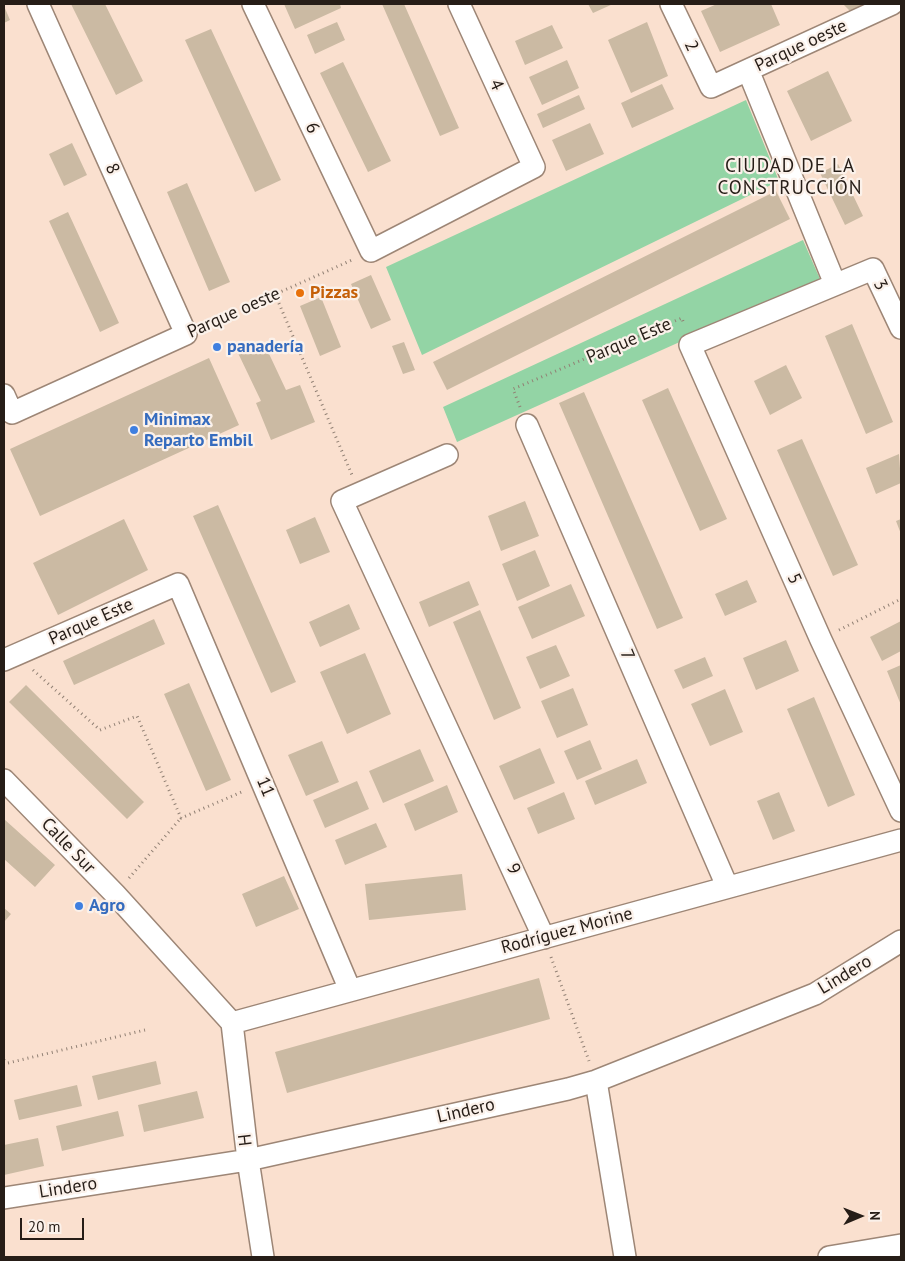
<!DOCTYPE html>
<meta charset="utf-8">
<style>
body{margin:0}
#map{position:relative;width:905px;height:1261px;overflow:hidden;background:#fae0cf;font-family:"PT Sans",sans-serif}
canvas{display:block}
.frame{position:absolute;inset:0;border:5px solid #261d17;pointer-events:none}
.north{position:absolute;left:835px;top:1191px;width:50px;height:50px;-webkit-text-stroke:4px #fbf1ea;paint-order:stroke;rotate:89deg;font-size:14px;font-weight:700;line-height:20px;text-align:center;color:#261d17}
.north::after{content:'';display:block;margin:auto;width:18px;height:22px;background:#261d17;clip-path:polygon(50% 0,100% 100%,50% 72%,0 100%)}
.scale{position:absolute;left:20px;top:1218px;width:64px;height:22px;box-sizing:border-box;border:2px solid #261d17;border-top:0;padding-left:6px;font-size:15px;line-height:18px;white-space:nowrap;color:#261d17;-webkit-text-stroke:4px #fbf1ea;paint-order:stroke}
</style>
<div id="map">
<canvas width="905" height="1261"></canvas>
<div class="frame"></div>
<div class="north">N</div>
<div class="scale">20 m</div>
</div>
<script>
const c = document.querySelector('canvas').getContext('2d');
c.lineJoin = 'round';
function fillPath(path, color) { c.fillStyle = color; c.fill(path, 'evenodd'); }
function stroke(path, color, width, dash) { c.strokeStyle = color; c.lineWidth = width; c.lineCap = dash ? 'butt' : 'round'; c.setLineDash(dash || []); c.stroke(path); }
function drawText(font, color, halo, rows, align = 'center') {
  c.font = font + ' "PT Sans",sans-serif'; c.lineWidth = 4.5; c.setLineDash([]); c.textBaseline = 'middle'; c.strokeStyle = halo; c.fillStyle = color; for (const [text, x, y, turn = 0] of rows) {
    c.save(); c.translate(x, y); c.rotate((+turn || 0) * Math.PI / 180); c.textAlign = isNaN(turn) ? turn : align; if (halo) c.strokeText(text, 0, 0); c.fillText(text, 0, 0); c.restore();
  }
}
fillPath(new Path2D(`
 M746,100l33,81 -357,174 -36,-88z
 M803,240l17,39 -363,163 -14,-35z`), '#93d4a5');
fillPath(new Path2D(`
 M71,4h34l38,77 -27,14z
 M284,4h56l1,4 -46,21z
 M382,4h22l55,124 -19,8z
 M588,4h25l-20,9z
 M717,4h54l9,21 -60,27 -19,-41z
 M843,4h22l-11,11z
 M4,6l6,14 -6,3z
 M337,22l8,18 -30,14 -8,-19z
 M647,22l21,54 -37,17 -23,-53z
 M552,25l11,23 -38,17 -10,-24z
 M211,29l70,151 -26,12 -70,-152z
 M567,60l12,28 -37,17 -13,-28z
 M343,62l48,99 -23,11 -48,-99z
 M828,71l24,50 -41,20 -24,-50z
 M662,84l12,25 -42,19 -11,-25z
 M579,95l6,14 -42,19 -6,-14z
 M590,123l14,31 -38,17 -14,-31z
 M72,143l15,32 -23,11 -15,-32z
 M838,164l25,52 -18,9 -25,-52z
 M187,183l43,99 -21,9 -42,-99z
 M776,191l14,28 -343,171 -14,-28z
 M68,212l51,111 -19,9 -51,-111z
 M371,275l20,45 -20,9 -20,-45z
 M321,297l20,50 -21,9 -20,-50z
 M852,324l41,98 -27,12 -41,-98z
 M263,341l23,49 14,-5 15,37 -44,18 -15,-37 5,-2 -23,-48z
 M404,342l11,28 -12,4 -11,-28z
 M209,358l30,67 -199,91 -30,-67z
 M786,365l16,33 -32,17 -16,-34z
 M668,388l59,131 -27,12 -58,-131z
 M584,392l99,226 -26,11 -98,-226z
 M802,439l56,126 -25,11 -56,-126z
 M899,454l2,29 -25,11 -10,-26z
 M525,501l14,35 -38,15 -13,-35z
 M218,505l78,177 -25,11 -78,-177z
 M315,517l15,35 -30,12 -14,-34z
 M124,519l24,51 -90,45 -25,-52z
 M901,519v15l-5,-13z
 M535,550l15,36 -33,15 -15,-37z
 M747,580l10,22 -32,14 -10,-22z
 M469,581l10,24 -50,22 -10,-25z
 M571,584l14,32 -53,23 -14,-32z
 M349,604l11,25 -40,18 -11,-25z
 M480,610l41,98 -27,12 -41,-98z
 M154,619l11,25 -91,41 -11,-24z
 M901,621v30l-19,10 -12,-24z
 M786,640l13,31 -43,19 -13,-32z
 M556,645l14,31 -30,13 -14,-32z
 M365,653l26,61 -44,20 -27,-62z
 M705,657l8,19 -30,13 -9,-19z
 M901,665v40l-14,-34z
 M189,683l42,97 -25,11 -42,-97z
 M26,685l118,117 -17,17 -118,-117z
 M573,688l15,37 -31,13 -16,-37z
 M725,689l18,43 -33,14 -19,-42z
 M814,697l41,98 -27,12 -41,-98z
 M590,740l12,29 -25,11 -13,-29z
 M322,741l17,41 -33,14 -18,-41z
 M540,748l15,35 -41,17 -15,-34z
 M420,749l14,32 -51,22 -14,-32z
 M637,759l10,24 -52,22 -10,-24z
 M357,781l12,28 -44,19 -12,-28z
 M447,785l11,27 -43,19 -11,-27z
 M564,792l11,27 -37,15 -11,-26z
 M779,792l16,39 -22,9 -16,-39z
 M4,819l51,46 -20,22 -31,-28z
 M376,823l11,24 -42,18 -10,-25z
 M462,874l4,36 -97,10 -4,-36z
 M284,876l15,33 -43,18 -14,-33z
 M4,908l7,6 -7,8z
 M539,978l11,41 -263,74 -12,-41z
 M156,1061l5,23 -63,16 -6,-24z
 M77,1085l5,21 -63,14 -5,-20z
 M197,1091l7,27 -60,14 -6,-27z
 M118,1111l6,25 -62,15 -6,-25z
 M38,1138l6,28 -40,9v-30z`), '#cbbaa3');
const minor = new Path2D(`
 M253,4l118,247 163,-84 -75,-163
 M671,4l40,83 181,-83
 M748,70l87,214
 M901,328l-28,-59 -183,76 131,295 80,171
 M4,395l8,18 174,-79 -148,-330
 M527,425l200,461
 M447,455l-105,46 202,437
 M4,660l174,-76 172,406
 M4,780l111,114 117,129
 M232,1023l669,-183
 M232,1023l16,137 15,97
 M596,1081l29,176
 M4,1198l244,-38 320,-71 28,-8 219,-87 86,-53
 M829,1257l72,-12`);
stroke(minor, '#9d8676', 24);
stroke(new Path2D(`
 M275,294l77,181
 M204,326l148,-66
 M520,407l-7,-18 169,-71 2,7
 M839,630l62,-31
 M33,670l67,60 37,-14 44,102 63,-27
 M129,878l52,-60
 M551,957l38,104
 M4,1060l4,3 137,-33`), '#918074', 3, [1, 4]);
stroke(minor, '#fff', 21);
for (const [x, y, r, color] of [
 [300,293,5,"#e8710a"],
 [217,347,5,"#3f7fe0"],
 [134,430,5,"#3f7fe0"],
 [79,906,5,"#3f7fe0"]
]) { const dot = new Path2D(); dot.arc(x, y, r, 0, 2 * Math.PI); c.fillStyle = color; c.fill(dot); stroke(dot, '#fbf1ea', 2); }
drawText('18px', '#261d17', '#fbf1ea', [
 ["2",691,46,65],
 ["Parque oeste",801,46,-25],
 ["4",496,85,65],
 ["6",312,128,65],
 ["8",112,169,66],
 ["3",880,285,64],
 ["Parque oeste",234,313,-24],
 ["Parque Este",629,341,-23],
 ["5",794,579,66],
 ["Parque Este",91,622,-24],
 ["7",627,655,67],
 ["11",265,787,67],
 ["Calle Sur",68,846,46],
 ["9",513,869,65],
 ["Rodríguez Morine",567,931,-15],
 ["Lindero",845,975,-31],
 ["Lindero",466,1111,-13],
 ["H",246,1140,-97],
 ["Lindero",68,1188,-9]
]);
drawText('bold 18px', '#c56008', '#fbf1ea', [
 ["Pizzas",310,293]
], 'left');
drawText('bold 18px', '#366cbe', '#fbf1ea', [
 ["panadería",227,347],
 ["Minimax",144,420],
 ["Reparto Embil",144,441],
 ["Agro",89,906]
], 'left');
c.letterSpacing = '1px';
drawText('19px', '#261d17', '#fbf1ea', [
 ["CIUDAD DE LA",790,167],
 ["CONSTRUCCIÓN",790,189]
]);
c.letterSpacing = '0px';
</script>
